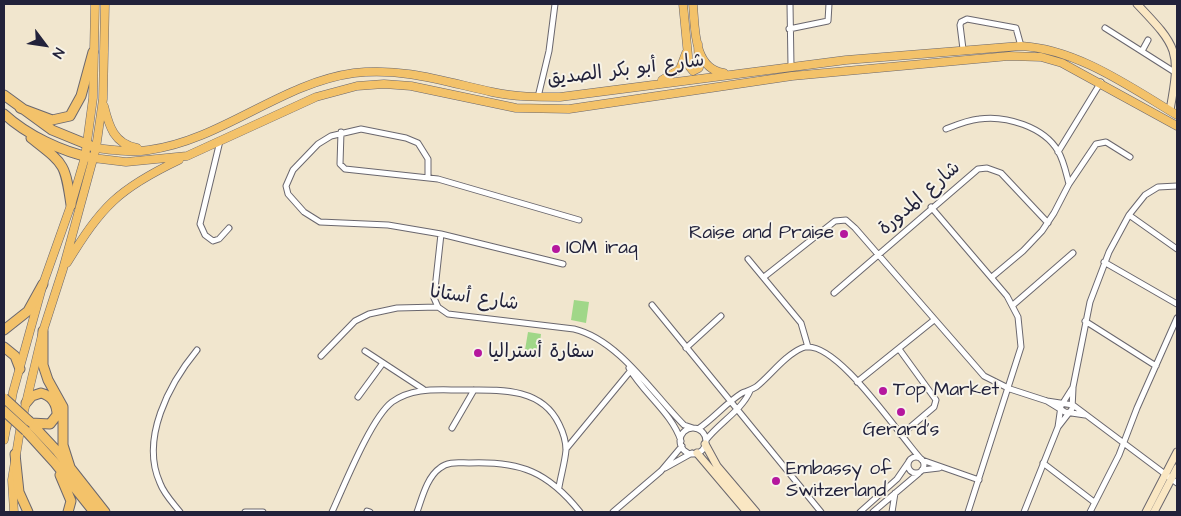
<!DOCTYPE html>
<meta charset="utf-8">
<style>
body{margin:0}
#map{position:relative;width:1181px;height:516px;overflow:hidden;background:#f1e6ce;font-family:"Architects Daughter",sans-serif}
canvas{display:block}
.frame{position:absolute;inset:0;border:5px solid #22223b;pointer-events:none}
.north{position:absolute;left:20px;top:20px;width:50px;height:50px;-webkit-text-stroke:4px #f7f3e8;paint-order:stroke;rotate:121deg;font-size:14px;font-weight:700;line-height:20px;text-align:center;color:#22223b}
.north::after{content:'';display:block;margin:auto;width:18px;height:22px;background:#22223b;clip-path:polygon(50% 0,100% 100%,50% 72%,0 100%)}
</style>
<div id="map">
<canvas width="1181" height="516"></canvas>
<div class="frame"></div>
<div class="north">N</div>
</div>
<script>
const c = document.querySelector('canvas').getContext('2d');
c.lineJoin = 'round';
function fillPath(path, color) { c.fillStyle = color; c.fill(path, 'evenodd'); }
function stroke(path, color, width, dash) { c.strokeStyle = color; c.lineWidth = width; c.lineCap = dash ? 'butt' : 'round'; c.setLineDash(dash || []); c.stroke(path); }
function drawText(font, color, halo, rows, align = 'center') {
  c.font = font + ' "Architects Daughter","Playpen Sans Arabic",sans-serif'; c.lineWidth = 4; c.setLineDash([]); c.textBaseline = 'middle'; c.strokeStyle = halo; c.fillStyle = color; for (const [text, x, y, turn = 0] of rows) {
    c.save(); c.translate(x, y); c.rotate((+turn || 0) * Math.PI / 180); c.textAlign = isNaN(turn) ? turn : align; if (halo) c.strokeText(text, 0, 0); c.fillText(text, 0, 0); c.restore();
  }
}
fillPath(new Path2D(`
 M574,300l15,2 -3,21 -15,-3z
 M528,332l13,2 -3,24 -14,-2z`), '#a0d788');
const street = new Path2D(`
 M790,4l1,62
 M1105,28l71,45
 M789,29l39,-8 1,-17
 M963,49l-3,-24 1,-3 6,-3 49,9 5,18
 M1142,51l6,-11
 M538,97l11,-46 6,-47
 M946,129c10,-4 22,-9 33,-10 27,-4 65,8 79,32 6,10 8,22 11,33
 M341,132l-1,32 5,5 93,10 141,41
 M220,141l-20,83 5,11 8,6 6,-2 10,-11
 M1058,152l43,-70
 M428,177v-18l-10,-16 -12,-5 -45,-9 -30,7 -13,8 -25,26 -7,16 2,8 16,18 16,10 68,3 53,9
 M931,207l76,89 11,21 3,30 -53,165
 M1129,215l48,34
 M748,259l53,64 7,24
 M1104,262l73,42
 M764,277l71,-56 11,-1 9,8 129,148 26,13 37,12 26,4 104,78
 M992,277l31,-26 19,-20 12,-18 15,-29 27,-40 10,-2 24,15
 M834,293l144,-124 9,-1 14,5 47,50
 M652,305l169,207
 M1013,305l60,-52
 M438,307l-4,-9 7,-64 122,30
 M1085,321l71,45
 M686,348l35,-32
 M899,349l37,51 -2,7 -33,28
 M365,351l58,38
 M321,356l34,-35 14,-7 28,-6 41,-1 10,7 126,15c45,11 79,65 110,96l9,3
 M629,368c14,25 43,45 52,73
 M857,382l77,-62
 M358,397l25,-34
 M1047,401l18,11 20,3
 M1058,427l14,-18 1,-21
 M452,428l22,-38
 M680 441a13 13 0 1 1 26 0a13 13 0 1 1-26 0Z
 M698,429c16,-11 28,-26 44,-36 5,-2 9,-3 14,-6 15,-12 28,-31 46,-39 32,-13 99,90 119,111
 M706,440c13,-17 36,-30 44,-49
 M566,449l66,-80
 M908 465a8 8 0 1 1 16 0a8 8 0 1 1-16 0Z
 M922,460l57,20
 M1043,463l51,39
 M665,468l27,-15
 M922,470l17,-2
 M367,511l3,1
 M180,512c-7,-9 -16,-18 -20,-29 -20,-44 9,-99 37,-133
 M245,512h18
 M332,512c12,-26 39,-94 60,-110 21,-15 45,-12 70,-12 35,0 79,-4 97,34 4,8 7,17 7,26 -1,12 -5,25 -7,37
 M417,512c5,-14 10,-35 23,-44 8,-7 19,-5 29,-5 52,-2 79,9 111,49
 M613,512l48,-41 21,-25
 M860,512l37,-33 11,-16
 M873,512l46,-39
 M892,512l3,-19
 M1024,512l34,-85 3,-21 12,-19 17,-85 19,-50 20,-37 16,-20 13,-8 19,-1
 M1090,512l29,-57 18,-47 40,-90`);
const secondary = new Path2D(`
 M1137,4c41,43 44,47 33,106
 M705,444l12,22 39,46
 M697,453l50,59
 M1146,512l31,-60
 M1154,512l23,-44`);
const primary = new Path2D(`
 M683,4l6,62 4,5 6,-3 -1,-24
 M693,4c2,23 0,65 31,69
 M662,80l18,-11 6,-16
 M104,106c5,20 10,38 33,42
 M96,148c17,2 36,5 53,2 73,-10 132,-67 205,-77 49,-6 92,9 138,19 23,5 45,5 68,5l286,-37 175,-14c56,3 109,41 156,69
 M93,158l33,4 61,-6 129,-59 41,-11 27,-2 27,2 105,22 53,1 223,-33 217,-20 32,1 21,6 115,63
 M67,263c35,-57 51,-74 112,-103
 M4,440l9,-48 30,-108 28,-79 14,-48 8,-59 2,-94
 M14,512l-2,-32 9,-56 22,-93 20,-62 33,-121 7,-49 2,-95`);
const highway = new Path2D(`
 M4,95l48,35 44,18
 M20,108l32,12 18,-4 11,-20 12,-44
 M4,114c23,21 58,38 89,44
 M31,138c33,26 34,24 40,67
 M4,330l24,-19 15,-27
 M43,331v34l5,15 15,27v38l7,22
 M4,347l11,9 5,13
 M26,403l6,-7 9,-3c11,3 16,11 16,22l-7,9 -19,-1
 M29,421l28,30 48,61
 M4,429l2,-3
 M26,431l29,32 39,49
 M15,454l4,38 9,20
 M60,475l11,26 -3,11`);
stroke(street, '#6a676e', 7);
stroke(secondary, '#6a676e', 9);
stroke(primary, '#6a676e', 9);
stroke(highway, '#6a676e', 11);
stroke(street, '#fff', 5);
stroke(secondary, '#fae7c3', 7);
stroke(primary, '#f3c26a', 8);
stroke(highway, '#f3c26a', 9);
const highwayBridge = new Path2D(`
 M4,398l25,23
 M4,411l22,20`);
stroke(highwayBridge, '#6a676e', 11, []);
stroke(highwayBridge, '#f3c26a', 9);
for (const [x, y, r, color] of [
 [844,234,5,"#b5179e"],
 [556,249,5,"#b5179e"],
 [478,353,5,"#b5179e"],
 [883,391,5,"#b5179e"],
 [901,412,5,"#b5179e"],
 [776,481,5,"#b5179e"]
]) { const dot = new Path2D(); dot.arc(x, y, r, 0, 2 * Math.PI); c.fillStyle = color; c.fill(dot); stroke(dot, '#f7f3e8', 2); }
drawText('19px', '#22223b', '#f7f3e8', [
 ["شارع أبو بكر الصديق",626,71,-7],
 ["شارع المدورة",920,199,-41],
 ["شارع أستانا",474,299,8]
]);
drawText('19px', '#22223b', '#f7f3e8', [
 ["Raise and Praise",834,234,"right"],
 ["IOM iraq",566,249],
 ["سفارة أستراليا",488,353],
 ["Top Market",893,391],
 ["Gerard's",901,431,"center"],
 ["Embassy of",786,470],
 ["Switzerland",786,492]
], 'left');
</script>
